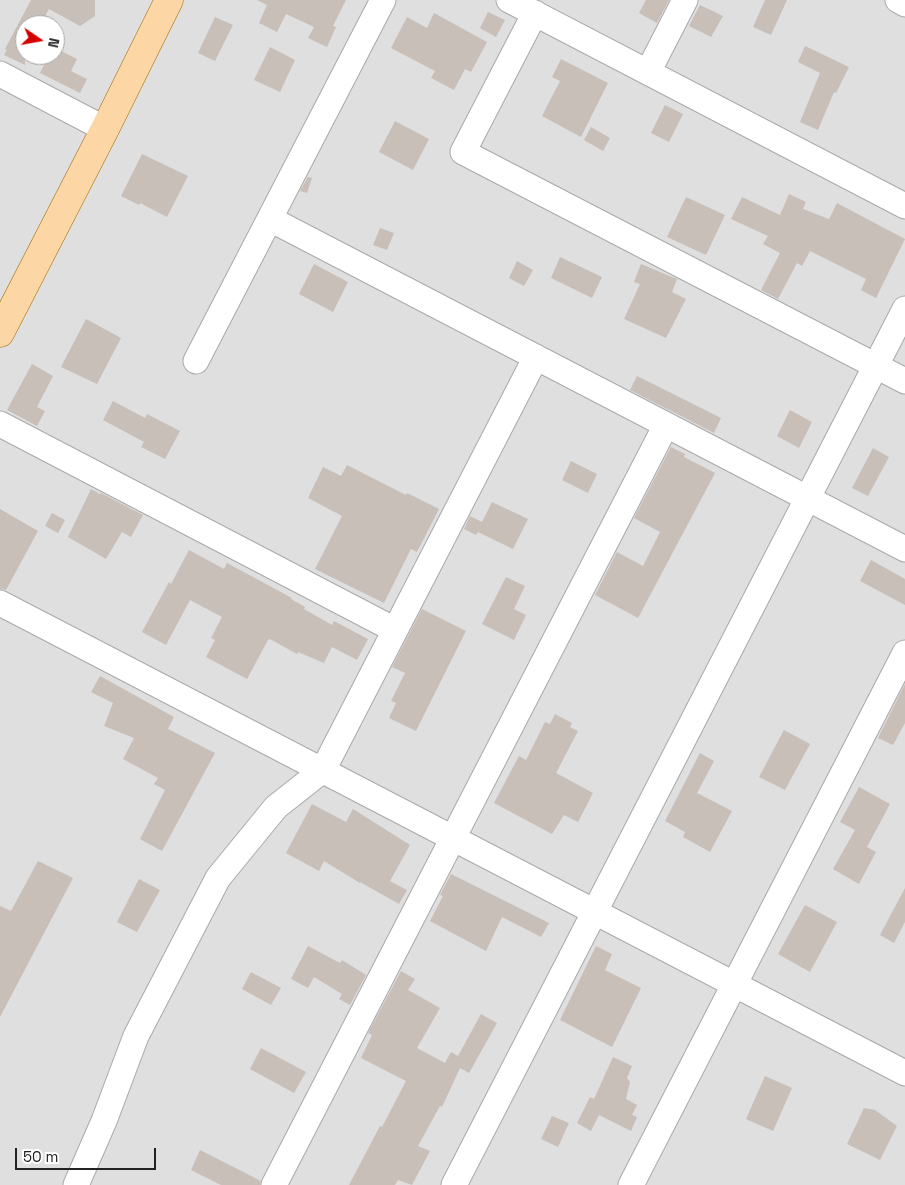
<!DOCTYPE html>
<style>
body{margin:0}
#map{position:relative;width:905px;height:1185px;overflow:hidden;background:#f2efe9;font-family:"Space Grotesk",sans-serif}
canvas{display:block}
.north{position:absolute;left:15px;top:15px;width:50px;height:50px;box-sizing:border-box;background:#fff;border:1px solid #a7a7a7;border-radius:50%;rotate:102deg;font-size:14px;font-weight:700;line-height:20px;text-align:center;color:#222}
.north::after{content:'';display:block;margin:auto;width:18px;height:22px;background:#d40000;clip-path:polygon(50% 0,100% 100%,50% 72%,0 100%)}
.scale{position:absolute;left:15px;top:1148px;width:141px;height:22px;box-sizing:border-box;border:2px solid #222;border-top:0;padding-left:6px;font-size:15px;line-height:18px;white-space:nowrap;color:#222;-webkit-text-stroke:4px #fff;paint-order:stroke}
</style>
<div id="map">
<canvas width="905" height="1185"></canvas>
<div class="north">N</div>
<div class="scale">50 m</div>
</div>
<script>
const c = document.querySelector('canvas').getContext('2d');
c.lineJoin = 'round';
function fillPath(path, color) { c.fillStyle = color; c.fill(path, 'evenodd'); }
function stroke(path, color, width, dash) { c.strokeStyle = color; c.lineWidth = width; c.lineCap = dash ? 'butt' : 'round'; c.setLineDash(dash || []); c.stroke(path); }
fillPath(new Path2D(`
 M0,0h905v1185h-905zM25,25h30v30h-30z`), '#e0dfdf');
fillPath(new Path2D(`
 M31,0h64v16l-15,10 -31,-17 -9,16h-15v40l-21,-10 3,-5 -2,-1z
 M257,0h89l-13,26 3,1 -9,20 -19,-9 6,-11 -28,-13 -9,18 -18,-9 8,-18z
 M646,0h23l-12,23 -18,-10z
 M765,0h22l-16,35 -18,-8z
 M700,5l23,11 -12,21 -22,-11z
 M488,12l17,8 -9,17 -16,-9z
 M434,13l53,29 -16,30 -6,-3 -11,21 -23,-12 4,-7 -44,-23 16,-31 20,11z
 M215,17l18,8 -18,36 -17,-8z
 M805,46l44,21 -13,26 -2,-1 -16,38 -18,-8 20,-49 -22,-11z
 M270,47l25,13 -15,32 -26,-12z
 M55,48l22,11 -6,12 16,8 -7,14 -40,-20 9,-18h6z
 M561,59l47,24 -27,54 -39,-21 18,-35 -8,-4z
 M665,105l18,9 -14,28 -18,-9z
 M395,121l34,18 -16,31 -34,-18z
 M591,127l19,11 -7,13 -19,-11z
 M142,154l46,22 -21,41 -27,-14 -1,2 -18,-9z
 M308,177l4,1 -5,15 -7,-2z
 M789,194l17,8 -3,7 26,10 8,-16 68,36 -29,59 -15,-8 5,-11 -56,-28 -8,15 -5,-3 -19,36 -17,-9 19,-37 -17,-9 5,-8 -37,-17 11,-22 38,18z
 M686,197l39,18 -19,40 -39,-18z
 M380,228l14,5 -7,17 -14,-5z
 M560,257l42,20 -10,21 -41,-20z
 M517,261l16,9 -9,16 -15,-8z
 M314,264l34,18 -15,30 -34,-18z
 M641,264l36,15 -5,13 14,7 -20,39 -42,-19 16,-35 -6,-2z
 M86,319l35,19 -24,46 -36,-17z
 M32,364l21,12 -16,31 8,4 -8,15 -30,-16z
 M637,376l84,42 -7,15 -84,-43z
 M113,401l32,17 2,-4 33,17 -15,28 -24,-12 3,-5 -41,-22z
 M790,410l22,12 -13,26 -22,-12z
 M671,447l14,7 -1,3 31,16 -77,145 -43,-23 22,-43 26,14 17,-34 -26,-14z
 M873,448l16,9 -21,39 -16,-8z
 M571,461l26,13 -9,19 -26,-13z
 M347,465l59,30 1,-2 32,16 -22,43 -6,-3 -27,54 -69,-34 27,-53 -34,-18 15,-31 18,9z
 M91,489l9,5 1,-1 42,22 -12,22 -9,-5 -16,27 -38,-22z
 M492,502l36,17 -15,30 -35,-17 -2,3 -12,-6 6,-13 12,6z
 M0,509l38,22 -32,59 -6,-1z
 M52,513l13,7 -7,13 -13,-7z
 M189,550l35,19 3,-6 65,35 -1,1 14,8 -1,2 28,16 2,-4 34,18 -11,21 -25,-13 -8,16 -26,-11 -1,2 -27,-15 -2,1 -21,39 -41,-22 9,-17 -4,-2 11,-21 -32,-17 -24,45 -24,-13 27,-50 2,2z
 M871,560l34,19v26l-45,-24z
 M506,577l19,9 -11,23 12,6 -12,25 -32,-16z
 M422,609l44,22 -50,100 -27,-13 7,-15 -5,-2 14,-28 -13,-6z
 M100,676l74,41 -6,12 47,24 -53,98 -22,-12 25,-49 -11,-6 4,-6 -35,-19 11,-21 -30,-12 9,-23 -22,-11z
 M905,684v39l-12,22 -15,-7z
 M555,714l17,9 -2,4 8,4 -22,42 37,20 -15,29 -14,-7 -12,19 -58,-31 25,-47 7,4 19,-38 5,2z
 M784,730l26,14 -25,46 -26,-13z
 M700,753l14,8 -17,32 35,18 -22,41 -27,-15 2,-5 -20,-11z
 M859,787l31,17 -23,43 9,5 -17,32 -26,-15 22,-39 -15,-8z
 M312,804l34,18 7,-13 57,36 -20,36 17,9 -8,14 -39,-22v1l-36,-22 -5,10 -33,-18z
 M38,861l35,17 -73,139v-111l11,5z
 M451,874l98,49 -8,14 -39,-20 -16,34 -56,-30 13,-25 -3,-1z
 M139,879l21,11 -23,42 -20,-10z
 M905,888v34l-11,21 -14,-8z
 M805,905l32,17 -27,50 -32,-18z
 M308,946l32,17 2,-3 24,15 -16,30 -11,-6 3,-5 -28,-17 -6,11 -17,-9z
 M596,946l16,8 -7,16 36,18 -29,59 -52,-27z
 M401,971l14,8 -7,11 32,18 -23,40 28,15 6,-11 7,4 23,-42 16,9 -28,50 -9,-5 -18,39 -2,-1 -22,40 12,5 -18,34 -14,-5 -3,5h-46l31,-59 2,1 24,-46 -45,-23 11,-23 -4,-2z
 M251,972l30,16 -10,17 -29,-16z
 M261,1048l45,24 -12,21 -44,-24z
 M613,1057l19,9 -5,12 3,4 -4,17 11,6 -5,10 5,2 -6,14 -32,-16 -8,16 -14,-8 13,-26 4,2z
 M765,1076l27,12 -19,43 -27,-12z
 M864,1108l11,2 22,16 -17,34 -33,-16z
 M552,1116l17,7 -11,24 -17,-8z
 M200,1150l61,31 -1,4h-39l-30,-15z`), '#c7bfb8');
const minor = new Path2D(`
 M509,0l396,206
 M898,0l7,4
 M535,13l-72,139 442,229
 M648,72l37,-72
 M0,74l105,55
 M270,219l635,330
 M196,361l187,-361
 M0,424l395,206
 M0,603l905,470
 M76,1185l28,-64 32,-85 82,-158 58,-71 47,-37 213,-413
 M274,1185l392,-760
 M454,1185l451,-876
 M631,1185l274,-532`);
const major = new Path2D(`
 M0,333l105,-204 64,-129`);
stroke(minor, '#a9a9a9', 27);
stroke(major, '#a06b00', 29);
stroke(minor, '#fff', 25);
stroke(major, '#fcd6a4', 28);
</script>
